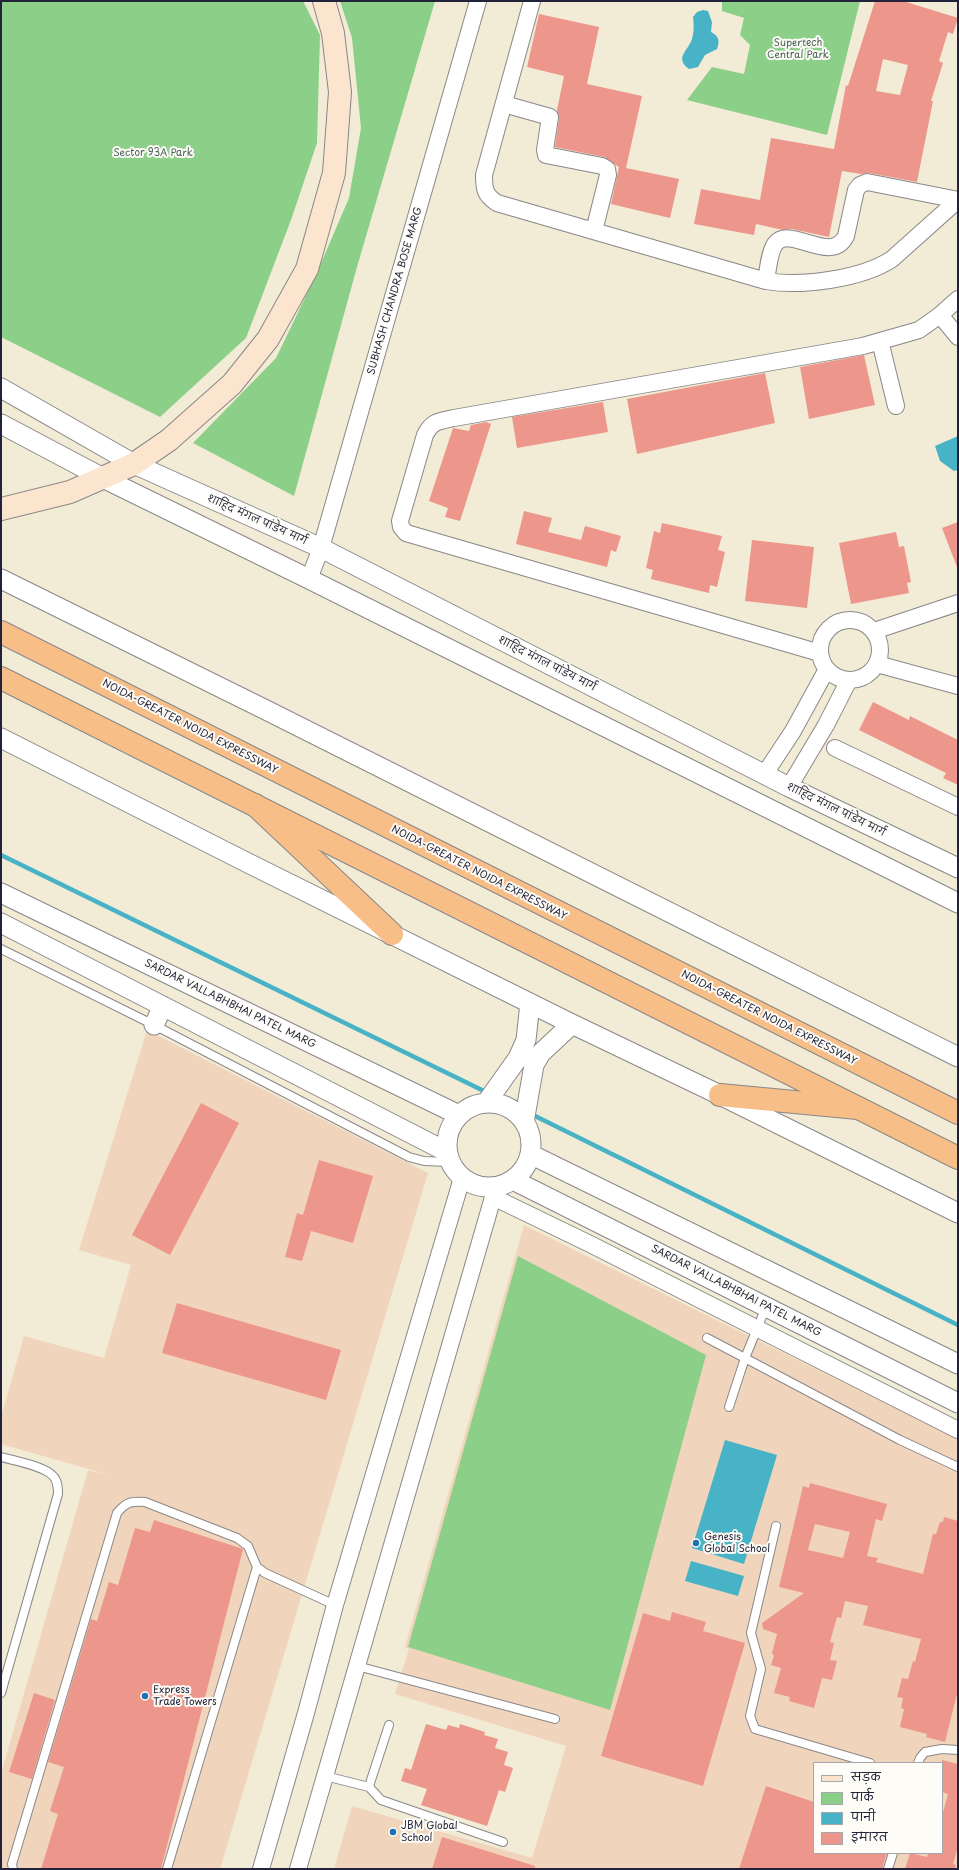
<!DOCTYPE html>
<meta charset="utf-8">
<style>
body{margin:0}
#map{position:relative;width:959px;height:1870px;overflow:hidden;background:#f2ecd6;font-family:"Playpen Sans","Playpen Sans Deva",sans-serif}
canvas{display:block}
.frame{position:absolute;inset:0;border:2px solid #22223b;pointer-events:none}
.legend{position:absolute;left:813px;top:1762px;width:130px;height:92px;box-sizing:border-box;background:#fdfcf7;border:1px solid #a5a5ac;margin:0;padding:5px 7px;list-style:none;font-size:12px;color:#22223b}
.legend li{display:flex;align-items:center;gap:8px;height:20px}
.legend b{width:20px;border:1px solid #a5a5ac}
</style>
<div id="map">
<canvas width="959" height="1870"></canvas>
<div class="frame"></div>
<ul class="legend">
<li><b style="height:5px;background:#fce5cf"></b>सड़क</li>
<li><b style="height:11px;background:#8ccf88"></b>पार्क</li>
<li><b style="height:11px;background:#48b2c6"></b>पानी</li>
<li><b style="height:11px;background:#ed968c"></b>इमारत</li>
</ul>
</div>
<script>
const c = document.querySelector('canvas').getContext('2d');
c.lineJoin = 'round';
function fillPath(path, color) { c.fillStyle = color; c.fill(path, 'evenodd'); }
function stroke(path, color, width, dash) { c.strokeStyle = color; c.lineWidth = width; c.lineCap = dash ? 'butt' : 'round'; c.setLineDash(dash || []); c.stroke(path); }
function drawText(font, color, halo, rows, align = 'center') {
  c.font = font + ' "Playpen Sans","Playpen Sans Deva",sans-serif'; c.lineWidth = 4; c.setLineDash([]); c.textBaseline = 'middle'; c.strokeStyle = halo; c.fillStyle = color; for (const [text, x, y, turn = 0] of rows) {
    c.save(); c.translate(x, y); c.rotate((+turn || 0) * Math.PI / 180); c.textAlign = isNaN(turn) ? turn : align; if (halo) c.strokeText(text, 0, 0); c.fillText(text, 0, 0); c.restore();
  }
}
fillPath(new Path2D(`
 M147,1030l281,143 -208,696h-219v-95l87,-304 25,6 -112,-32v-27l23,-81 80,22 27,-93 -52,-15z
 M524,1225l434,214v430h-624l18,-63 180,52 34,-112 -171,-52 14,-45 -4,-2zM814,1763h128v90h-128z`), '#f0d5bc');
fillPath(new Path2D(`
 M1,1h302l17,34 -3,108 -26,77 -45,118 -86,79 -159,-80z
 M340,1h95l-78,266 -63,229 -101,-53 83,-85 39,-81 34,-79 12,-70 -9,-90z
 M722,1h138l-33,134 -140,-35 25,-33 32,7 6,-29 -10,-10 4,-17 -22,-7z
 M518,1256l188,99 -96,355 -202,-63z`), '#8ccf88');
fillPath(new Path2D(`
 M703,10l5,1 4,11 -1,10c8,4 9,9 6,17l-12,6 -7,12 -9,2c-15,-11 -1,-18 3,-30 2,-7 2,-14 1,-22l4,-5z
 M958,436v34l-4,1 -14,-10 -5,-15z
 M725,1440l52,15 -33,109 -52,-16z
 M691,1561l53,15 -6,20 -53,-15z`), '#48b2c6');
stroke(new Path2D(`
 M1,855l487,238
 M495,1096l27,14
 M531,1114l427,211`), '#48b2c6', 4.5);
fillPath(new Path2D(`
 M875,1h28l55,17 -5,16 -5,-2 -9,29 4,2 -12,38h2l-16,81 -48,-9 -8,1 -19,-3 -13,66 -37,-8 -9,1 -27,-6 -2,11 -60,-11 7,-35 59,11 11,-62 63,11 12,-64 2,1zM883,59l25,6 -8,30 -24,-4z
 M539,14l60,13 -12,57 55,12 -16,72 53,11 -9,39 -59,-14 8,-37 -15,-10 -49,-10 4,-29 -2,-8 7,-34 -37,-9z
 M864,355l11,50 -66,14 -9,-52z
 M765,373l10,50 -138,31 -10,-55z
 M603,402l5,30 -91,16 -5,-31z
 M486,422l5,2 -31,97 -15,-4 3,-9 -19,-7 24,-73 16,3 2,-6z
 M524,511l28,7 -4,14 33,8 4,-14 36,10 -5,16 -5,-2 -4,17 -91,-23z
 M958,522v45h-1l-15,-39z
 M662,523l60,13 -4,14 7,2 -8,35 -7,-2 -1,8 -58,-14 2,-9 -7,-2 8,-37 6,2z
 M896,532l3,15 5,-1 7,36 -4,1 2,10 -58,11 -12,-61z
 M752,540l62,7 -7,61 -62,-7z
 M873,702l36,18 1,-4 48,24v45l-15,-7 3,-5 -87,-43z
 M201,1103l38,20 -69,132 -38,-20z
 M319,1160l54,16 -20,67 -42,-12 -9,30 -17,-4 12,-44 6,2z
 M177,1303l164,47 -15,50 -164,-47z
 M810,1483l77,21 -5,17 -6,-2 -9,37 11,2 -2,4 47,12 10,-40h3l4,-12h3l1,-5 14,4v169l-13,52 -19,-5 1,-3 -27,-7 4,-18 -3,-1 2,-10 -6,-1 5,-19 6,1 5,-18 2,1 6,-23 -58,-14 5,-19 -23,-5 -4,17 -4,-1 -7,25 4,1 -4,17 7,1 -5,19 -10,-2 -8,30 -25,-7 1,-4 -16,-4 7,-25 -10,-3 3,-9 -2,-3 5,-19 -14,-5 -1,-6 42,-30 -25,-6 24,-101 6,2zM815,1524l35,8 -7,26 -35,-8z
 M154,1520l89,29 -82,320h-120l17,-55 -8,-3 14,-44 -16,-5 43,-143 6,2 12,-39 9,3 17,-57 15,4z
 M672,1612l34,10 -3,9 42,12 -42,143 -102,-30 42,-143 27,8z
 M34,1693l21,7 -23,79 -23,-7z
 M426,1724l20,6 2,-5 11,3 1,-4 25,8 -1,3 14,4 -3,9 13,4 -4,13 9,3 -8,24 -6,-2 -12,36 -66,-21 6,-16 -26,-8 4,-13 6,2z
 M942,1760l16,4v83l-5,17 3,1 -1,4h-50l5,-16 17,4 1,-4h14v-37l6,-22 -6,-2z
 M766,1786l48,16v51h73l-5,16h-143z
 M442,1837l93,29v3h-103z`), '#ed968c');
const service = new Path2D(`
 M1,949l153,76 255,132 15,4 25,1
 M707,1338l193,102 58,27
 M729,1407l16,-49 21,-51
 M1,1457c14,4 43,9 52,19 5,5 5,12 5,18l-57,199
 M776,1526l-25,107 10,36 -11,47 5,13 115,34
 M357,1666l198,53
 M389,1725l-18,55 -2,7 12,13 122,42
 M918,1763l2,-5 5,-6 17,-3 16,1
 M325,1776l44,11
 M13,1869l-1,-5 105,-351c9,-11 14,-12 28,-11l92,36 11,8 9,21 8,6 70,32
 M167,1869l90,-302
 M888,1869l5,-16`);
const minor = new Path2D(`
 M532,1l-48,174c0,15 1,20 13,28l269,78c2,-11 3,-28 9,-37 15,-20 56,22 71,-8l10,-46 4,-5 7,-3 91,18
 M504,104l46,13 -5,33 1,5 56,11 5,3 1,6 -14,56
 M766,281c35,6 96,-2 126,-22l66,-59
 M940,315l18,22
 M880,341l16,65
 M309,579l12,-31 157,-547
 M820 650a30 30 0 1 1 60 0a30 30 0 1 1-60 0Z
 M874,631l84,-28
 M820,653l-414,-120 -5,-6 -1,-6 25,-86c7,-14 14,-14 29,-17l409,-72 56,-16 21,-15 18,-16
 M877,664l81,22
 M835,748l123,59
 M764,775l29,-44 34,-62
 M789,787l37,-62 23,-45
 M493,1197l99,48 366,185
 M261,1869l45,-156 29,-108 127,-427
 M298,1869l198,-682`);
const tertiary = new Path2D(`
 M1,388l133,76 187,84 468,239 169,81
 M1,424l102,54 206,101 649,324
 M1,579l265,131 692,347
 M1,738l249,126 322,160 148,71 238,118
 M1,893l458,222
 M1,923l446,229
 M154,1025l9,-19
 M447 1145a42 42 0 1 1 84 0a42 42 0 1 1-84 0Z
 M486,1103l32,-45 8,-18 4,-37
 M524,1122l10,-57 7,-12 31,-29
 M530,1154l428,210
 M513,1180l445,223`);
const secondary = new Path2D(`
 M1,509l69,-17 64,-28 35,-24 63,-56 36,-45 39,-70 27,-96 6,-81 -7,-59 -9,-32`);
const trunk = new Path2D(`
 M1,632l957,481
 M1,678l957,480`);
const motorway = new Path2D(`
 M255,805l137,129
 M720,1095l138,13`);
stroke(service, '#8a8788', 10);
stroke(minor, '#8a8788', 18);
stroke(tertiary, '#8a8788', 21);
stroke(secondary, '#8a8788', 24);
stroke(trunk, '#8a8788', 24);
stroke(motorway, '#8a8788', 24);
stroke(service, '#fff', 8);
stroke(minor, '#fff', 16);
stroke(tertiary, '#fff', 19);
stroke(secondary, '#fce5cf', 22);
stroke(trunk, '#f7be88', 22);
stroke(motorway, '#f7be88', 22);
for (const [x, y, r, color] of [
 [696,1543,4,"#1f6fb2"],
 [145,1696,4,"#1f6fb2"],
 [393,1832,4,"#1f6fb2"]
]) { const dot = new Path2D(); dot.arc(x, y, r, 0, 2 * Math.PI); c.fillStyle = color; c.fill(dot); stroke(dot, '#fdfcf7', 1.5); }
drawText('10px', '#475f56', '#fdfcf7', [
 ["Supertech",798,43],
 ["Central Park",798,55],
 ["Sector 93A Park",153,153]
]);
drawText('10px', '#22223b', '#fdfcf7', [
 ["SUBHASH CHANDRA BOSE MARG",395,291,-74],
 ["शाहिद मंगल पांडेय मार्ग",257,520,24],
 ["शाहिद मंगल पांडेय मार्ग",547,664,27],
 ["NOIDA-GREATER NOIDA EXPRESSWAY",190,727,27],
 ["शाहिद मंगल पांडेय मार्ग",836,810,26],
 ["NOIDA-GREATER NOIDA EXPRESSWAY",479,873,27],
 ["SARDAR VALLABHBHAI PATEL MARG",230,1004,26],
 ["NOIDA-GREATER NOIDA EXPRESSWAY",769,1018,27],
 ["SARDAR VALLABHBHAI PATEL MARG",736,1291,27]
]);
drawText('10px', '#22223b', '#fdfcf7', [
 ["Genesis",704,1537],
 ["Global School",704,1549],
 ["Express",153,1690],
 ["Trade Towers",153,1702],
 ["JBM Global",401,1826],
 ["School",401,1838]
], 'left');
</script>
